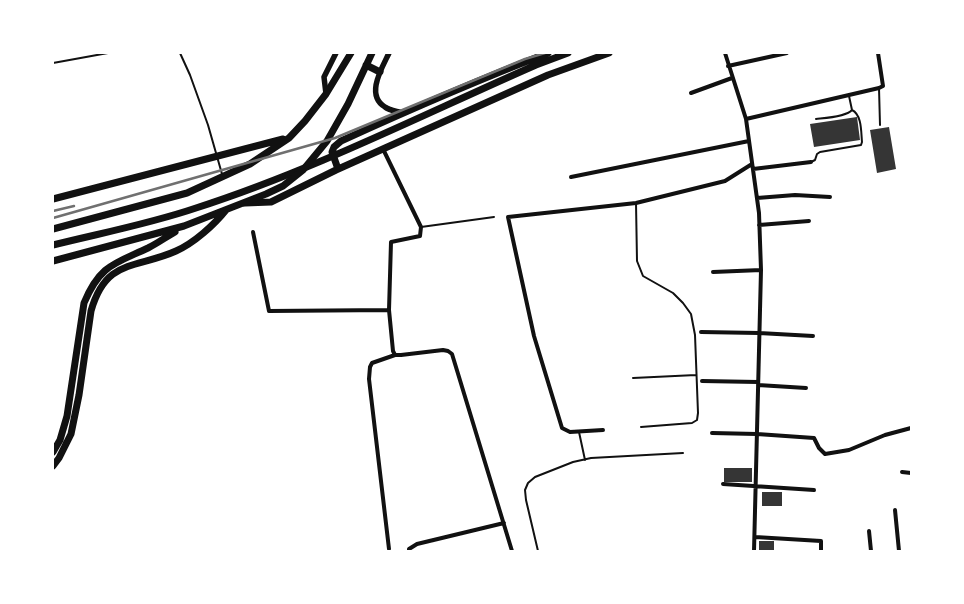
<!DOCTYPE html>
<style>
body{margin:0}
#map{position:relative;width:964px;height:604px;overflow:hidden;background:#fff;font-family:"IBM Plex Serif",serif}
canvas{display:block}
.frame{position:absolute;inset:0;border:54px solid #fff;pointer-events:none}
</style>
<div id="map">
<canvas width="964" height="604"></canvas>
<div class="frame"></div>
</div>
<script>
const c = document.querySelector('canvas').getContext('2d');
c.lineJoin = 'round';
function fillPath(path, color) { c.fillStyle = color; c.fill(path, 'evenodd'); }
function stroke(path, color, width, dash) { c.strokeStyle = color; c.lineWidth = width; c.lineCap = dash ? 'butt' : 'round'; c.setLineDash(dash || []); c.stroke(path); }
fillPath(new Path2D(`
 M857,117l3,23 -46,7 -4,-23z
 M889,127l7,42 -19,4 -7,-43z
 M724,468h28v14h-28z
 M762,492h20v14h-20z
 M759,541h15v10h-15z`), '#353535');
stroke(new Path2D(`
 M180,53l10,22 18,50 14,49
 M53,63l55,-10
 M879,88l1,37
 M816,119c9,-1 30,-2 36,-9l-3,-14
 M811,162l4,-2 2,-6 3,-2 41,-7 1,-3c-1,-10 0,-27 -10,-32
 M636,203l1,58 6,15 30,17 10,10 8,11 4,21 3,78 -1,7 -5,3 -51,4
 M421,227l73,-10
 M633,378l63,-3
 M579,432l6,28
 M538,551l-12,-51 -1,-10 3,-7 7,-6 38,-15 18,-4 92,-5`), '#111', 2);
stroke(new Path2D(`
 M725,53l21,66 13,94 2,57 -7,281
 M728,66l59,-13
 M691,93l41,-15
 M746,119l133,-31 4,-2 -5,-33
 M383,149l38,78 -1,9 -29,6 -2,68 4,41 2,4h6l42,-5 5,1 4,3 60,197
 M753,169l58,-7
 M571,177l178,-36
 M757,198l38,-3 35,2
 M759,225l50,-4
 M253,232l16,79 120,-1
 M713,272l48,-2
 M701,332l58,1 54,3
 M702,381l56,1
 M758,385l48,3
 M603,430l-33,2 -8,-4 -28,-92 -26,-119 128,-14 89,-22 27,-17
 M712,433l45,1 57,4 5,10 6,6 24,-4 36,-15 26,-7
 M902,472l9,1
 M723,484l91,6
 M895,510l4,41
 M869,531l2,20
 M755,537l66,4v10
 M389,549l-20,-170 1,-12 2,-4 23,-8
 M409,551v-2l8,-5 87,-21`), '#111', 4);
stroke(new Path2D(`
 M389,53c-7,15 -24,42 -4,54 5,4 12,4 18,6
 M326,94l-2,-17 12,-24`), '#111', 5.5);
stroke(new Path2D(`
 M338,169l-6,-17 2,-5 7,-6c68,-31 137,-61 207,-88
 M245,203l26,-1 65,-32 212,-95 61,-22
 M53,245c48,-12 96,-21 143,-37 118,-38 228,-94 340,-143l32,-12`), '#111', 7);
stroke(new Path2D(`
 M366,65l14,7
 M53,199l230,-60
 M53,229l134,-36 63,-29 39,-26 16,-17 21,-27 25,-41
 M53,261l131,-35 82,-32 17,-8 20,-16 24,-29 21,-37 24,-51
 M53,452l7,-12 7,-24 17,-113c16,-38 30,-39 64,-55 10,-5 18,-11 27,-16
 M53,466l6,-8 12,-24 8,-39 12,-84c15,-53 45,-42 85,-60 18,-8 38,-26 50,-41`), '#111', 7);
stroke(new Path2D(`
 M53,211l21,-5
 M53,218l282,-80 190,-79 20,-6`), '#707070', 2.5);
</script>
